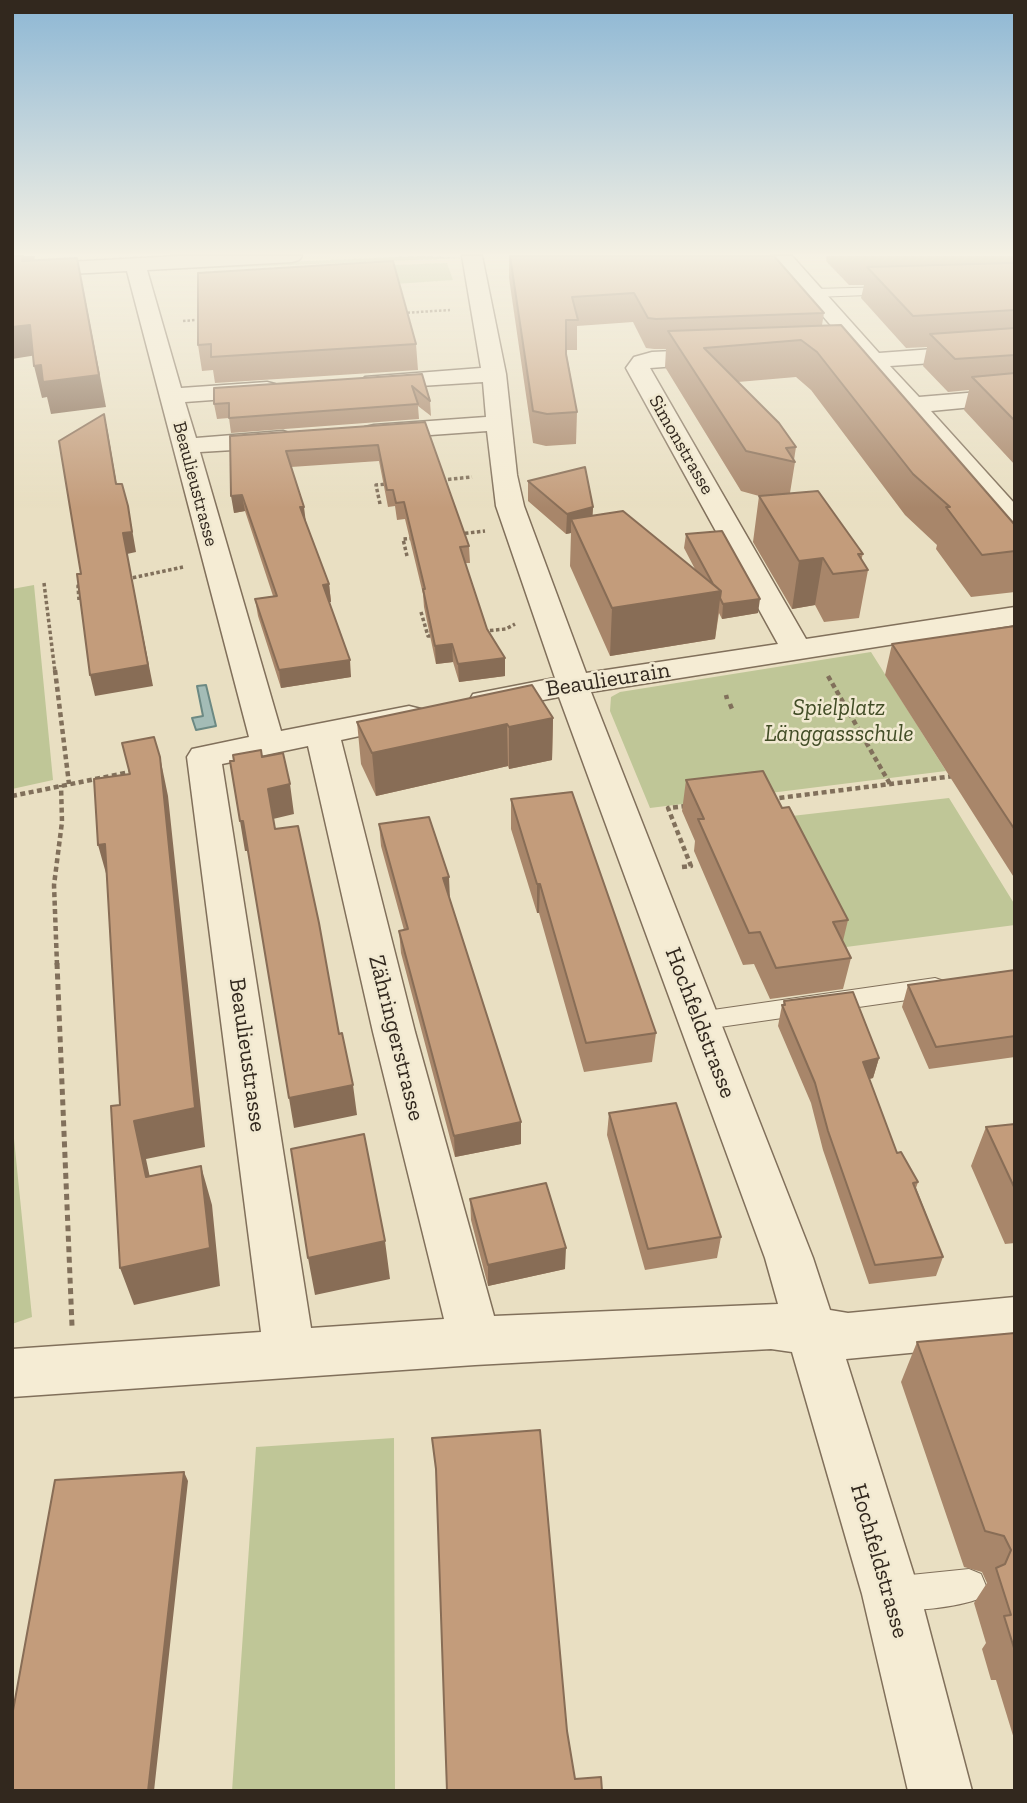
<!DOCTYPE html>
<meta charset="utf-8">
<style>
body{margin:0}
#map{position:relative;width:1027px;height:1803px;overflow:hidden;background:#e9dfc2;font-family:"Zilla Slab",serif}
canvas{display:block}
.frame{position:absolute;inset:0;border:14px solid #32281e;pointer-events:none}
</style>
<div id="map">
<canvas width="1027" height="1803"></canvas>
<div class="frame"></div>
</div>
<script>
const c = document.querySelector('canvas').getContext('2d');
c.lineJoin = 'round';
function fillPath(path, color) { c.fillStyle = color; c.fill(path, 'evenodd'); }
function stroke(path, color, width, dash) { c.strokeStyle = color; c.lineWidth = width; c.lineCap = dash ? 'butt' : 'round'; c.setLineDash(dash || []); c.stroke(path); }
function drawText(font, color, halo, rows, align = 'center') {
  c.font = font + ' "Zilla Slab",serif'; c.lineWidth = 5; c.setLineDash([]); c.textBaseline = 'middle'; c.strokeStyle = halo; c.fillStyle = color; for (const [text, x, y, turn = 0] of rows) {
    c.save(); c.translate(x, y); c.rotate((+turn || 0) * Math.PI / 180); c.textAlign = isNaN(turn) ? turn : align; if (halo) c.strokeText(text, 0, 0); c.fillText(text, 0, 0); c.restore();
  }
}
fillPath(new Path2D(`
 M421,256l40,2 -316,13 7,-3z
 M447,263l6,17 -251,17 123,-29z
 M34,585l19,195 -41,9v-200z
 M871,652l75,119 -296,37 -40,-97 1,-14 9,-5z
 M949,798l66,107v20l-169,22 -63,-130z
 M12,1119l20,198 -20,7z
 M394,1438l1,353h-163l24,-344z`), '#bfc697');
const water = new Path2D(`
 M206,685l10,41 -20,4 -4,-12 11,-2 -6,-30z`);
fillPath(water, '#a4bcb6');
stroke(water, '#6c8983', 2);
const lane = new Path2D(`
 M891,287l4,1v6l-81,3 -6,-4 6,-4z
 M935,978l9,3 3,6 -3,6 -9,3 -236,34 -9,-2 -3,-7 3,-7 9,-2z
 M969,1569l12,5 5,12 -5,12c-22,9 -80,17 -102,8l-5,-12 5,-12 12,-5z`);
const street = new Path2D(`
 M179,256h123l-3,4 -7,2 -145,8 34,118 86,-6 8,2 4,5 -4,5 -8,2 -82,6 11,36 87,-7 9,3 4,5 -4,5 -9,3 -83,5 81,279 128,-25 12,3 5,7 -5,7 -80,17 74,292 79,284 284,-12 -13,-46 -206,-561 -74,14 -12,-3 -4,-7 4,-7 82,-16 -59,-172 -9,-75 -113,8 -9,-2 -3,-5 3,-5 9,-2 112,-8 -3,-35 -110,7 -8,-2 -4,-5 4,-5 116,-9 -19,-112h20l24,118 11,101 7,31 62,167 192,-29 -152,-276 8,-11 18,-5 66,-3 8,2 3,5 -3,5 -8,2 -68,5 156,271 209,-32v18l-424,67 222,566 17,52 18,3 167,-16v46l-169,16 74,235 52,197h-64l-46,-197 -70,-242 -21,-3 -296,16 -463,32v-48l249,-17 -74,-575 5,-8 57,-12 -122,-466 -115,6v-12zM308,746l65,286 71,287 -133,9 -89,-564z
 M771,256h21l87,97 136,-10v14l-125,9 29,31 96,-8v14l-84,8 84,93v25l-10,-2z`);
stroke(lane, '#81705b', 2);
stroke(street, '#81705b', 3);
stroke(new Path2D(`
 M403,313l47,-3
 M183,321l13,-1`), '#81705b', 2.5, [2.5, 2]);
stroke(new Path2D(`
 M442,480l30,-3
 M380,504l-4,-19 12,-1
 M459,534l26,-3
 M407,556l-4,-17 12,-1
 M127,579l56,-12
 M44,583l11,89
 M79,600l-1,-14 5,-1
 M421,612l7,24h5
 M484,631l22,-2 9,-5`), '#81705b', 3.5, [3.5, 2.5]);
stroke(new Path2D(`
 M55,670l14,114
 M828,676l62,108
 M726,695l1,4
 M730,704l2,5
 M12,796l123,-25
 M771,799l183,-23
 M682,867l9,-1 -23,-58 18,-2
 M57,965l-3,-80 8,-63 -1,-37`), '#81705b', 4.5, [5, 3.5]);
stroke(new Path2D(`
 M57,963l15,363`), '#81705b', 5, [6, 4.5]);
fillPath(lane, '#f5ecd4');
fillPath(street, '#f5ecd4');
fillPath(new Path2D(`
 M509,256h265l50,57 -2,12 193,200v67l-44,5 -35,-48 1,-4 -32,-30 -94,-125 -15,-13 -58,5 58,65 -2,13 1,2 -5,31 73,61 -2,6 7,10 -9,48 -35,4 -9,-17 -23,4 -39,-67 6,-46 -18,-5 -76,-124 1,-18h-12l-8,-1 -13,-26 -56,4v24h-11l11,62 -1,32 -30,2 -13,-3 -24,-165z
 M827,256h188v209l-51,-55 5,-20 -21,2 -25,-26 4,-19 -21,1 -45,-50 3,-13h-15l-23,-24z
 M198,273l218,71 2,26 -203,13 -2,-13 -11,1 -4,-26z
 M422,374l8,27 1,15 -13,-10 1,13 -188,14 -2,-15 -12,1 -3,-15z
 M425,422l44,124 1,17h-5l22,66 18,47 -46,6 -6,-20 -17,2 -12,-57 -1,-13 -18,-75 -8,1 -2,-14 -7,1 -9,-46 -88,6 15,56 23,61 2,18h-2l22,75 -70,11 -23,-72 -3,-17 18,-3 -28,-85 -11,2 -4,-77z
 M528,481l65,26 -1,9 104,55 -12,-23 2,-14 72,79 -36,6 -3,-6 -4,26 -105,17 -40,-90 1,-33 -5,1 -38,-33z
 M1015,626v253l-130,-204 7,-31z
 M553,718l-1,42 -43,9 -1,-3 -132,30 -15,-32 -4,-42z
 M686,780l96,28 66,112 -5,21 8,17 -8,31 -73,10 -16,-35 -11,1 -49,-114 1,-10 -13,-30z
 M511,799l145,234 -4,29 -68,10 -45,-159h-2l-26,-84z
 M379,824l71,75 71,223v22l-66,13 -54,-204 -2,-22 5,-1 -23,-84z
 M1015,970v87l-86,12 -27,-62 6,-22z
 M784,1001l95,57 -6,20 -4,1 28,74 21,29 -2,6 27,69 -7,19 -67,8 -46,-134 -12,-47 -33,-77 4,-21h1z
 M609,1113l112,124 -4,21 -72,12 -38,-135z
 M1015,1124v119l-10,1 -34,-78 15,-39z
 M470,1199l95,70 -77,17 -17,-66z
 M1015,1333v409l-19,-62h-5l-9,-31 4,-6 -12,-40 13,-20 -5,-11 -18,-5 -63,-185 16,-40z`), '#a8866a');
fillPath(new Path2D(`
 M12,256h23l-4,23z
 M83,287l23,120 -55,7 -4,-17 -5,1 -8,-32 7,-1z
 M30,325l7,30 -25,4v-32z
 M104,414l4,19 12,71 -4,-20z
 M242,495l3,16 -11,2 -3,-17z
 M128,506l8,46 -9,2 26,132 -58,10 -5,-21 33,-142z
 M300,507h4l2,16z
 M593,507l-1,20 -21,-8v14l-5,1 1,-20z
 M823,558l-8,47 -23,4 7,-48z
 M329,584l2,18 -7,1 -1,-18z
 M721,591l-6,48 -105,17 2,-48z
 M760,599l-2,14 -36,6 1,-15z
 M452,644l1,18 -17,2 -1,-18z
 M505,658v18l-46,6 -1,-18z
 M350,660l1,17 -70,11 -2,-18z
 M553,718l-1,42 -43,9v-42z
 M507,724l1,42 -132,30 -4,-43z
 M160,757l8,39 37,351 -59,12 12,56 -12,-38 -12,-56z
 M290,784l4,30 -21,5 -5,-30z
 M240,821h3l5,30h-3z
 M105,844l4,40 -11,-39z
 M449,877l1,22 -7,-21z
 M537,884h3l-1,29h-2z
 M879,1058l-6,20 -16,4 6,-20z
 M353,1085l4,30 -63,13 -5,-30z
 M521,1122v22l-66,13 -1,-21z
 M201,1166l11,39 8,81 -86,19 -14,-37z
 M385,1241l5,38 -75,16 -7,-37z
 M566,1248l-1,21 -77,17v-21z
 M184,1472l4,9 -34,310h-6z`), '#886d56');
const building = new Path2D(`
 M12,256h11l-1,5 55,-3 22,117 -56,7 -2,-17 -7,1 -4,-41 -18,2z
 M510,256h264l50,57 -168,6 -8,-1 -14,-25 -62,4 6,23h-12v34l11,58 -30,2 -14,-3z
 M393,261l23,83 -205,13v-13l-13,1v-72z
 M1015,262v48l-102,6 -46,-49 147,-4z
 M841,325l174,200v26l-33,4 -36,-48h4l-37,-33 -96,-122 -16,-12 -97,8 75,75 17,24 -10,1 9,14 -49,-11 -78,-120z
 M1015,328v27l-60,4 -25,-25z
 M1015,373v48l-43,-44z
 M422,374l8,27 -18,-15 6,18 -189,14v-15l-15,1v-16z
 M104,414l12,70h6l6,22 4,26 -9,1 25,132 -58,10 -13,-101h4l-22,-133z
 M425,422l44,124 -9,1 27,82 18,29 -47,6 -6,-20 -17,2 -12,-57h2l-21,-87 -8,1 -3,-13h-6l-9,-45 -92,6 18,56h-4l29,77 -6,1 27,75 -71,10 -24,-71 22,-3 -35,-101 -11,1 -1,-60z
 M585,467l8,40 -26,7 -39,-33z
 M818,491l45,63h-5l10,16 -35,4 -10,-16 -24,3 -40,-65z
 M623,511l98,80 -109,17 -41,-89z
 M722,531l38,68 -37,5 -3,-6 1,-7 -8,-7 -27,-50z
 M1015,626v204l-123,-186z
 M532,685l21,33 -44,9 -2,-3 -135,29 -15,-31z
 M154,737l6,20 35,351 -61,13 12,56 55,-11 9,82 -90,20 -9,-162 9,-1 -15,-261 -7,1 -4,-66 36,-5 -8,-31z
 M261,750l1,7 21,-4 7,31 -22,5 7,40 23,-3 21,97 20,111 3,-1 11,52 -64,13 -46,-277h-3l-10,-60h4l-1,-6z
 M763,771l19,37 7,-1 59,113 -15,2 18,36 -75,10 -16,-36 -11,1 -51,-114h6l-18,-39z
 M572,792l84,241 -70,10 -46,-159h-3l-26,-85z
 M429,817l20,60 -6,1 78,244 -67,14 -55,-205 9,-2 -29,-105z
 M1015,970v66l-79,11 -28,-62z
 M853,992l26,66 -16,4 34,91 4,-1 17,30 -5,1 30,74 -68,8 -47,-134 -13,-48 -33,-78h3l-1,-4z
 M676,1103l45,134 -73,12 -39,-136z
 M1015,1124v65l-29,-62z
 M364,1134l21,107 -77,17 -17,-109z
 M546,1183l20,65 -78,17 -18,-66z
 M1015,1333v315h-1l-10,-32 7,-1 -15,-47 9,-4 6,-14 -7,-14 -19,-5 -68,-189z
 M540,1430l27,301 8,48 26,-2 1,14h-155l-11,-322 -4,-31z
 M184,1472l-36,319h-136v-75l43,-236z`);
fillPath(building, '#c39c7b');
stroke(building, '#886d56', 2);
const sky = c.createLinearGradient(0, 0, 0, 508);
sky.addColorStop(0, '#8db7d4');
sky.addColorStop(0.5, '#f5f1e4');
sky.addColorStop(1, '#f5f1e400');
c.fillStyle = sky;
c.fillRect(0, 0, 1027, 508);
drawText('19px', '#32281e', '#f1e9d1', [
 ["Simonstrasse",681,445,60],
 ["Beaulieustrasse",195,484,75]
]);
drawText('23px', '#32281e', '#f1e9d1', [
 ["Beaulieurain",608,680,-9],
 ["Hochfeldstrasse",700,1023,69],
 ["Zähringerstrasse",396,1038,76],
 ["Beaulieustrasse",247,1055,82],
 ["Hochfeldstrasse",879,1561,74]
]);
drawText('italic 23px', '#424d26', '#f1e9d1', [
 ["Spielplatz",839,708],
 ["Länggassschule",839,734]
]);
</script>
